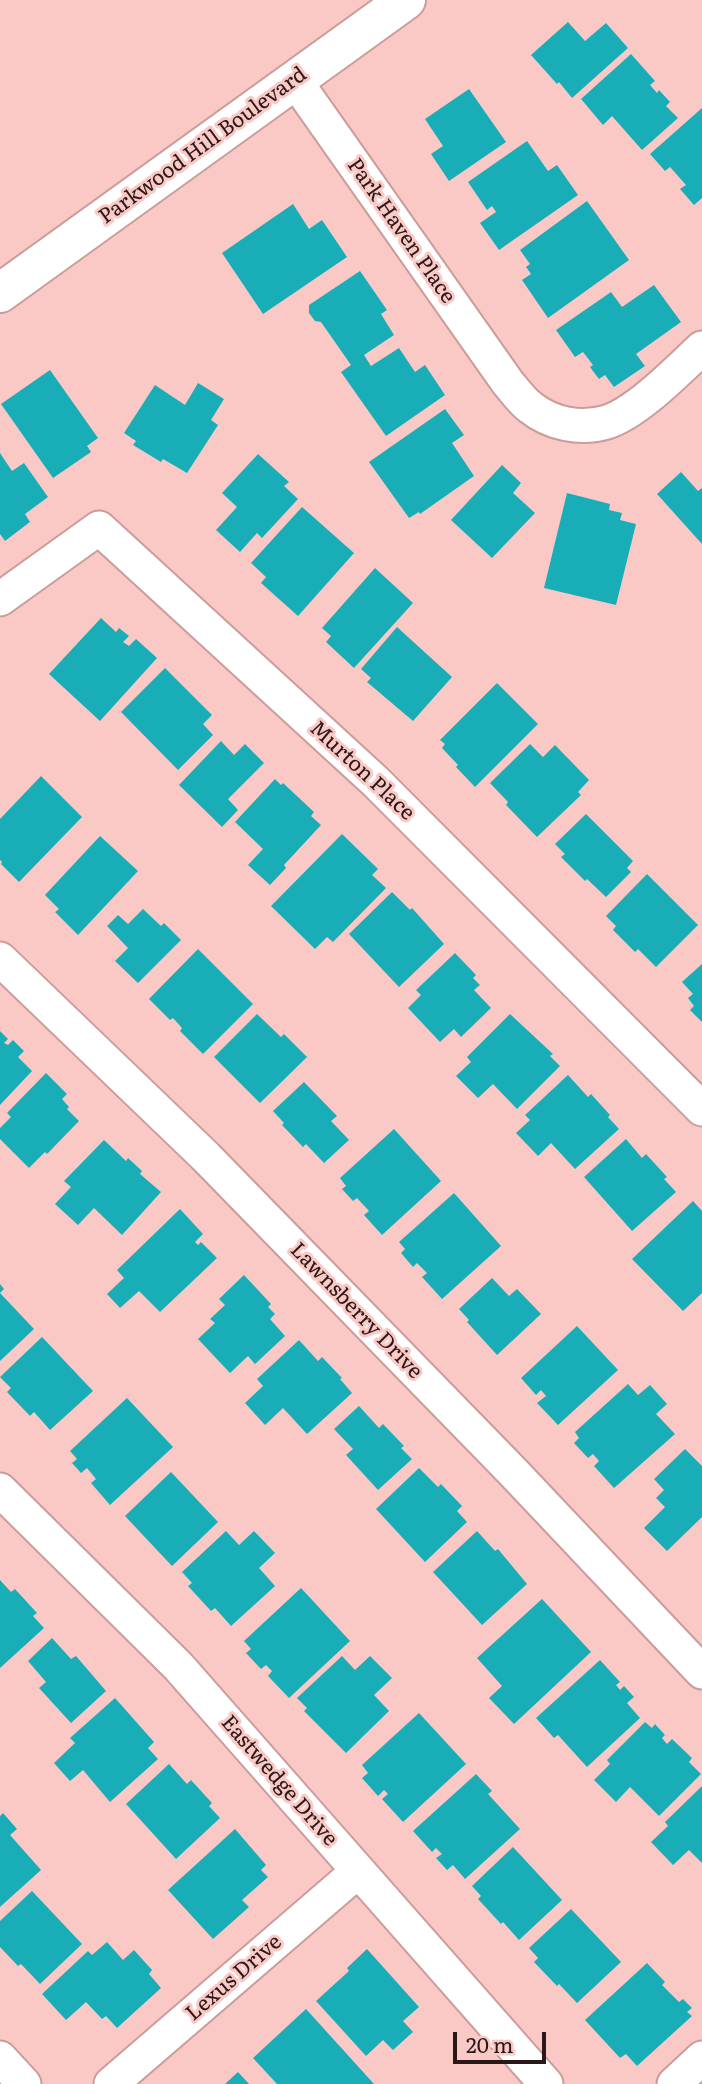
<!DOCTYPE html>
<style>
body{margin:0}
#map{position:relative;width:702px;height:2084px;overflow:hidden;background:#fac9c6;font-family:Literata,serif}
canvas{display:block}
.scale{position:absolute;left:453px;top:2032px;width:93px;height:32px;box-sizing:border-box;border:4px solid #291817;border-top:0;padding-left:9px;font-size:21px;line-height:24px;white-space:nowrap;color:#291817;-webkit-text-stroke:5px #fac9c6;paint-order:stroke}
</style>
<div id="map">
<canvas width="702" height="2084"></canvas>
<div class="scale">20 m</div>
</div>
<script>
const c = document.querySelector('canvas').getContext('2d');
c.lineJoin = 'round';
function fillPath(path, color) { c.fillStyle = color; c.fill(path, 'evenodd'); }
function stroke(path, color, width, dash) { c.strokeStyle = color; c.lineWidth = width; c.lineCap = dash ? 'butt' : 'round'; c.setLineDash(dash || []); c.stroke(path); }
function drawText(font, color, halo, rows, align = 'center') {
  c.font = font + ' Literata,serif'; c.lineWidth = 6; c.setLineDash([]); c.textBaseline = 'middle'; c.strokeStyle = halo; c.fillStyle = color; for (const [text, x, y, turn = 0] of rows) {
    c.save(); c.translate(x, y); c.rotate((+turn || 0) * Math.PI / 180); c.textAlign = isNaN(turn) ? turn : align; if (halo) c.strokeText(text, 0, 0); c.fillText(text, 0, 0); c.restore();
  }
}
fillPath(new Path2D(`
 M568,22l17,19 21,-18 22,25 -56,50 -13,-16 -2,2 -26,-29z
 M631,54l24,27 -5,4 7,8 2,-3 11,12 -4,4 12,12 -36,32 -30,-34 -9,9 -22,-26z
 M469,89l37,53 -57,39 -18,-27 12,-8 -18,-27z
 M702,108v90l-8,7 -14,-16 6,-4 -16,-18 -5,4 -15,-17z
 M527,141l21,30 9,-6 21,30 -79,55 -19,-27 16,-11 -4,-6 -5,4 -19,-28z
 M587,201l42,59 -81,58 -26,-38 9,-6 -5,-7 4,-3 -10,-14z
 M293,204l16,25 13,-9 25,37 -84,57 -41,-61z
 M360,271l27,39 -6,4 13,21 -30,20 7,11 28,-18 16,24 10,-7 20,30 -59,41 -45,-64 10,-7 -30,-43 -6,-1 -6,-8v-8z
 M654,285l27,37 -45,32 9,12 -31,21 -9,-12 -6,4 -9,-12 3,-2 -10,-13 -8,5 -19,-27 55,-38 11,15z
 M50,370l48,68 -11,8 4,6 -38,26 -52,-74z
 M198,383l26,16 -13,21 7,5 -31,48 -24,-14 -2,3 -28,-17 3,-4 -12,-8 31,-48 30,20z
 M445,409l19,26 -12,8 22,33 -54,38 -1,-2 -10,6 -40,-56z
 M0,453l12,18 12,-8 24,34 -23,17 5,8 -25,19 -5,-7z
 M258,454l31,28 -5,4 14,13 -36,39 -5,-5 -17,19 -24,-22 21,-23 -15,-14z
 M502,465l19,18 -8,10 22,20 -43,45 -41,-38z
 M681,472l17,19 4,-3v56l-45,-50z
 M567,493l43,11 -1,6 13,3 -2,7 16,4 -20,81 -72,-17z
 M302,507l52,46 -56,63 -37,-33 5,-6 -15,-14z
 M375,568l38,35 -59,65 -28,-26 5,-6 -9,-8z
 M101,618l15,14 3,-4 10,8 -6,6 6,4 7,-7 21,19 -57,63 -51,-47z
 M397,627l55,50 -39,44 -46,-39 4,-4 -10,-9z
 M165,668l47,47 -9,9 10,11 -35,35 -57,-58z
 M497,683l41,41 -63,63 -19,-20 2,-2 -16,-17 3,-4 -5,-4z
 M221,741l13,14 11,-11 19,19 -36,36 10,11 -16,17 -43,-42z
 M530,744l13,13 12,-12 34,35 -11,12 3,3 -44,42 -31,-32 2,-3 -18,-19z
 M41,776l41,41 -63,65 -18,-18 1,-2 -2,-2v-41z
 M275,779l6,6 2,-2 31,29 -3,4 10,9 -37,40 2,3 -16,17 -22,-20 15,-16 -28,-27z
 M586,814l47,47 -6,7 4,4 -25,25 -19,-18 -2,2 -24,-24 4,-3 -10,-10z
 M342,834l36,35 -6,6 14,13 -53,54 -6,-5 -12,12 -44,-43z
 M100,836l38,35 -60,64 -23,-23 4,-3 -14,-14z
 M647,874l51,51 -42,42 -18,-18 -3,3 -22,-22 3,-4 -10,-10z
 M392,892l18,18 2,-2 32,36 -45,43 -50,-53z
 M143,909l18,17 3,-3 17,17 -43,43 -23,-22 13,-13 -21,-22 11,-11 10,9z
 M198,949l55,55 -50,50 -23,-23 2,-3 -9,-10 -3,2 -21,-21z
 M455,953l21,22 -3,3 7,7 -6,5 17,18 -30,29 -7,-8 -14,13 -32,-34 13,-13 -5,-5z
 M702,964v58l-12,-12 4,-4 -6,-8 5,-4 -11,-12z
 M257,1014l24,23 3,-3 23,23 -47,46 -46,-46z
 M510,1014l43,40 -3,2 10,10 -43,43 -24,-25 -15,14 -22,-22 15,-14 -4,-5z
 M0,1031l8,8 -4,4 4,2 5,-5 11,11 -6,6 14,14 -32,34z
 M46,1073l21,21 -5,5 7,8 -2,2 12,12 -32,33 -2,-2 -16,16 -29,-29v-11l11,-11 -4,-4z
 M568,1075l20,22 3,-3 19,21 -2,2 11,12 -44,40 -24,-26 -13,13 -22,-23 14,-13 -5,-5z
 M304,1082l33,34 -6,5 18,19 -25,23 -18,-19 -3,3 -21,-22 2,-2 -11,-12z
 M394,1129l47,52 -59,54 -18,-20 5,-4 -12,-13 -4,3 -11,-12 4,-3 -6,-8z
 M626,1139l16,19 4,-4 21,23 -3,2 12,13 -44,39 -48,-54z
 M104,1140l22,21 2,-3 14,13 -2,3 21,18 -39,43 -28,-27 -16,17 -23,-21 16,-17 -7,-6z
 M454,1193l47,53 -59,53 -20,-22 5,-4 -10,-10 -4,4 -12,-14 4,-4 -6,-7z
 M693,1201l9,10v82l-19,18 -51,-52z
 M180,1209l23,25 -8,8 3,3 3,-3 16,16 -57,54 -21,-21 -19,17 -13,-14 17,-16 -7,-8z
 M244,1275l27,29 -3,3 7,7 -5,5 15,17 -30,28 -7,-8 -18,17 -32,-34 17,-16 -5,-4 15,-14 -6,-6z
 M492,1278l17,18 8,-7 24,25 -44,41 -30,-33 2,-2 -10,-11z
 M0,1284l4,5 -4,4 34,36 -34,32z
 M577,1326l41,44 -60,55 -21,-22 9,-7 -5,-6 -5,5 -15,-17z
 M42,1337l51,54 -43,39 -16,-18 -4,4 -23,-24 4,-4 -11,-11z
 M299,1340l19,21 4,-4 20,21 -2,1 12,14 -45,41 -24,-26 -18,17 -20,-22 18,-17 -6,-7z
 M628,1384l10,11 12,-10 17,19 -11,10 19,20 -61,54 -20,-22 5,-5 -6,-7 -5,4 -14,-15 5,-5 -4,-6z
 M127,1398l46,49 -63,58 -19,-22 5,-4 -9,-11 -6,5 -9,-10 5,-4 -7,-8z
 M359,1406l20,22 4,-4 21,22 -3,2 11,11 -34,31 -32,-35 7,-6 -19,-20z
 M685,1449l17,17v51l-35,34 -23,-23 21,-21 -9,-9 8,-8 -10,-11z
 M419,1468l19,19 3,-3 21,22 -5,5 10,11 -42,40 -49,-53z
 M171,1472l47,50 -46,44 -47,-50z
 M226,1531l13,14 15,-14 21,22 -16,15 16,18 -44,40 -16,-18 -4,3 -23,-25 4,-3 -10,-11z
 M477,1531l18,20 3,-2 29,35 -45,41 -49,-53z
 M0,1580l11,12 4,-3 22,24 -4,3 11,12 -44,40z
 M301,1588l49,53 -61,57 -21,-22 4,-5 -6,-6 -5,4 -15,-16 5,-4 -7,-8z
 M542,1599l49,53 -77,72 -25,-26 13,-12 -25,-28z
 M52,1638l19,21 5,-3 30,35 -35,32 -32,-35 7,-6 -18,-21z
 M342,1656l13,14 15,-14 22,22 -18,17 15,16 -43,42 -42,-42 3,-3 -10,-10z
 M600,1660l20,22 -4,3 4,5 4,-4 10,11 -7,6 13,15 -53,49 -29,-32 -4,3 -18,-20z
 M115,1698l39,44 -6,6 10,11 -48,43 -27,-32 -13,11 -16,-18 21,-20 -5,-5z
 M419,1713l47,51 -63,58 -21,-23 6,-5 -4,-4 -6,6 -16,-18 6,-5 -6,-8z
 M645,1722l7,6 3,-4 10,11 -3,3 5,6 5,-5 20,19 -3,4 12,12 -42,42 -29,-29 -14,15 -22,-22 16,-16 -3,-4z
 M169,1764l18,20 4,-4 21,23 -3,3 11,12 -44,41 -50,-55z
 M476,1774l16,17 -4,3 32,35 -55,50 -12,-14 -6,5 -11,-12 6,-4 -6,-6 -4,4 -19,-21z
 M702,1786v77l-13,-13 -16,15 -22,-23 17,-16 -3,-4z
 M3,1813l14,16 -7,6 31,35 -41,37v-91z
 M235,1829l31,36 -5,5 7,7 -26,23 7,7 -36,32 -45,-49z
 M513,1847l49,53 -43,40 -16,-18 -2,2 -23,-25 3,-3 -9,-10z
 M32,1891l50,53 -42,40 -19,-20 -3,2 -18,-19v-26z
 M571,1909l50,53 -44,41 -18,-19 -2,2 -23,-24 4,-4 -9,-10z
 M107,1942l16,18 11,-10 18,20 -3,4 12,14 -44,40 -11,-12 -4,3 -16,-17 -20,18 -24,-26 46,-43 4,4z
 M367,1949l52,58 -16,14 10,11 -20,18 -10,-10 -17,16 -50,-55 33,-30 -2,-3z
 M647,1963l18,19 -3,3 17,17 4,-3 9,9 -5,4 5,4 -55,50 -11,-12 -6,4 -35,-38z
 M306,2009l68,75h-97l-24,-26z
 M238,2072l11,12h-24z`), '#19adb7');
const street = new Path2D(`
 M294,79l214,304c7,8 14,18 22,24 21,17 51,23 77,15 31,-10 71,-52 95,-74
 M0,599l99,-71 277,254 326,327
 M0,959l206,198 307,315 189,200
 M0,1490l178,176 368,418
 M0,2058l24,26
 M111,2084l246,-212
 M674,2084l28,-26`);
const secondary = new Path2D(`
 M0,293l406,-293`);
stroke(street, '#cb9d9a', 37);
stroke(secondary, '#cb9d9a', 42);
stroke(street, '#fff', 33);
stroke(secondary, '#fff', 38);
drawText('21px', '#291817', '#fac9c6', [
 ["Parkwood Hill Boulevard",203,146,-36],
 ["Park Haven Place",401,231,55],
 ["Murton Place",362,771,43],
 ["Lawnsberry Drive",356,1311,46],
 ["Eastwedge Drive",279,1781,49],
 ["Lexus Drive",234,1978,-41]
]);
</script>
